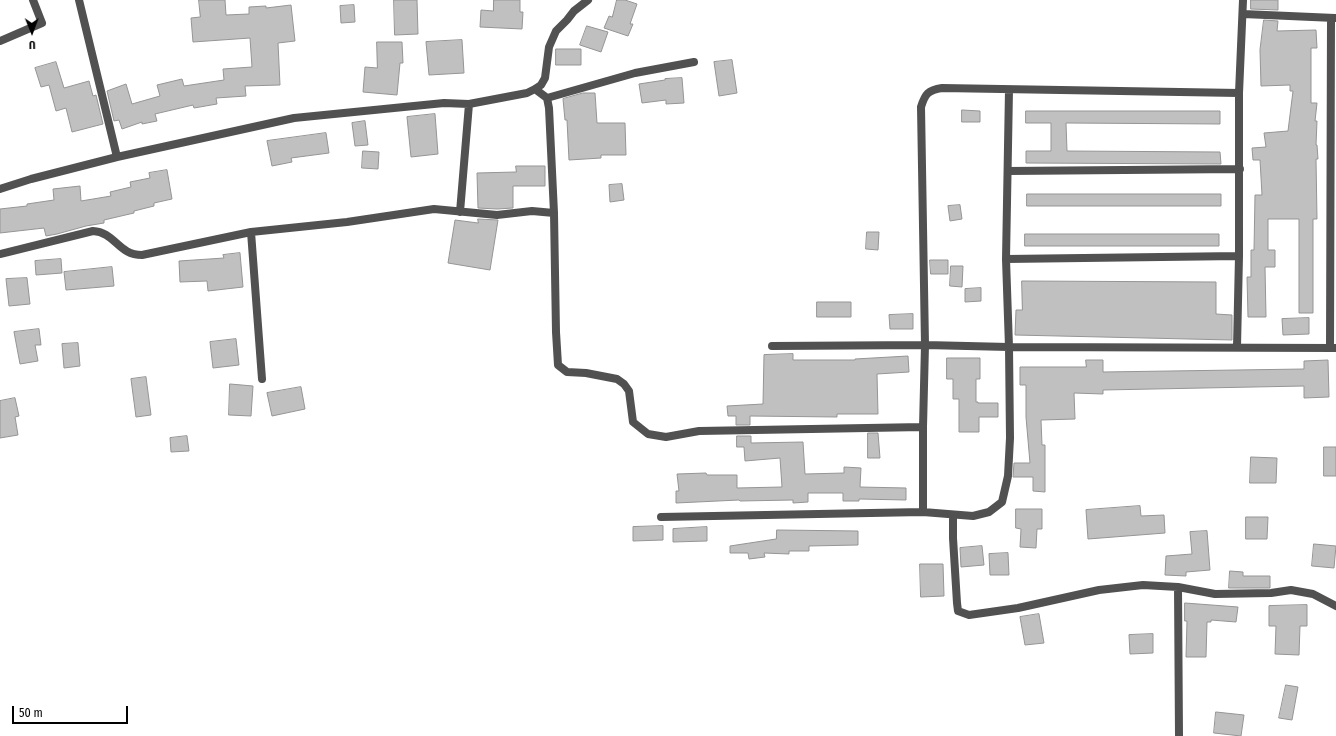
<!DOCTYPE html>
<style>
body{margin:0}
#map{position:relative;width:1336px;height:736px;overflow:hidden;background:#fff;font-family:"Fira Sans Condensed",sans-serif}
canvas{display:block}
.north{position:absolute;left:12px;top:12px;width:40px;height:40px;-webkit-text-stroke:3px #fff;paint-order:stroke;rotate:179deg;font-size:11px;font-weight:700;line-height:16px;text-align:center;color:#000}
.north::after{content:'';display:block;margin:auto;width:14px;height:18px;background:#000;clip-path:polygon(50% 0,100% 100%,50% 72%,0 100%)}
.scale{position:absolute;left:12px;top:706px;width:116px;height:18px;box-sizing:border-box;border:2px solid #000;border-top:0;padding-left:5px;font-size:12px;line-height:14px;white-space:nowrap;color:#000;-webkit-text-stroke:3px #fff;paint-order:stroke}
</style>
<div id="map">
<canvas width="1336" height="736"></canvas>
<div class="north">U</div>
<div class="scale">50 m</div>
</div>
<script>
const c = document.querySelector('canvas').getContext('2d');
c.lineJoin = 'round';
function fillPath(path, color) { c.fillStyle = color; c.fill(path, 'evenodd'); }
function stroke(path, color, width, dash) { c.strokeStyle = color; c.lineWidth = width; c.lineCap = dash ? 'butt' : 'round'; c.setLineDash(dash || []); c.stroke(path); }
const building = new Path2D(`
 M199,0h26l1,15 23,-1v-7l17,-1v2l25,-3 4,36 -17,2 2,42 -35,1 1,10 -30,2 1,6 -23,4 -1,-3 -38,9 2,7 -15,3v-2l-20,7 -3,-9 -5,1 -7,-30 19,-7 6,20 28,-8 -3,-11 25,-6 2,7 40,-6 -1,-11 29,-2 -2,-29 -57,4 -2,-24 9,-1z
 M394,0h23l1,34 -23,1z
 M494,0h26v12h3l-1,17 -42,-2 1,-17 12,1z
 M617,0h8l12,4 -7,20h3l-5,12 -24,-8 5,-12 3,1z
 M1251,0h27v10l-27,-1z
 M354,5l1,17 -14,1 -1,-17z
 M1264,20l14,1 -1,10 39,-1 1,18h-6v55h6l-2,18h2l-1,24h1l1,14h-2l1,60h-4v94h-14v-94h-31v31h7v17h-10l1,50h-18l-1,-40h4v-27h3l1,-55h7l-2,-35h-7l-1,-12 14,-1 -2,-14 24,-2 5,-40h-3v-6l-29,1 -1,-36z
 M587,26l21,6 -7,20 -21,-7z
 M462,40l2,33 -35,2 -3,-33z
 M377,42h25l1,21h-3l-3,32 -34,-3 2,-25 12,1z
 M556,49h25v16h-25z
 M732,60l5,33 -18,3 -5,-34z
 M56,62l8,26 25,-7 4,15 3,-1 7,29 -31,8 -6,-24 -10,3 -7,-26 -8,2 -6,-19z
 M682,78l2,25 -18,1v-4l-24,3 -3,-19 26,-4v-1z
 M583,93h12l2,30h28l1,32h-25v3l-32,2 -2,-40h-2l-2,-21z
 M962,110l18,1v11h-18z
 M1026,111h194v13l-154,-1 1,28 153,1 1,12 -195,-1v-12h25v-28h-25z
 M435,114l3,40 -27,3 -4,-40z
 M365,121l3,24 -13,1 -3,-23z
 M326,133l3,20 -38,5 1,4 -20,4 -5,-25z
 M363,151l16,1 -1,17 -16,-1z
 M516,166h29v20h-32v22l-16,1 -19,-1 -1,-35 39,-1z
 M167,170l5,29 -18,4v3l-20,5v2l-30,7v3l-18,3 -29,8 -11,2 -2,-8 -44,5v-24l27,-3v-2l27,-4 -1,-11 27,-3 1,15 30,-5 -1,-4 21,-5 -1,-5 20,-4 -1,-5z
 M622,184l2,16 -14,2 -1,-17z
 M1027,194h194v12h-194z
 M960,205l2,14 -12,2 -2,-15z
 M478,219l20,1 -8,50 -42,-7 7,-43 23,3z
 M867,232h12l-1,18 -12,-1z
 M1025,234h194v12h-194z
 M240,253l3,34 -35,4 -1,-10 -27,1 -1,-21 45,-3 -1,-3z
 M61,259l1,14 -26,2 -1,-14z
 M930,260h18v14h-17z
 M951,266h12l-1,21 -12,-1z
 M112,267l2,19 -48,4 -2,-18z
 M27,278l3,26 -21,2 -3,-27z
 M1022,281l194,1v32l16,1v25l-217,-5 1,-25h6z
 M981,288v13l-16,1v-13z
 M817,302h34v15h-34z
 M913,314v15h-23l-1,-14z
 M1309,318v16l-26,1 -1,-16z
 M39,329l2,16h-6l3,16 -18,3 -6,-32z
 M236,339l3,26 -26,3 -3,-26z
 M78,343l2,23 -16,2 -2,-24z
 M793,354v6h62v-1l53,-3 1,16 -32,2 1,40h-41v3l-87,-1v9h-14v-9h-8l-1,-10 36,-2 1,-49z
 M947,358h33v21h-4v23h2v1h20v14h-19v15h-20v-33h-6v-20h-6z
 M1086,360h17v12l201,-3v-8l24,-1 1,37 -25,1v-12l-201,4v4l-29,-1 1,26 -34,1 1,25h3v47l-12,-1v-14h-20l1,-14h16l-4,-46v-32h-6v-18h66z
 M146,377l5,38 -15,2 -5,-38z
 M230,384l23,2 -2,30 -22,-1z
 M301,387l4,22 -33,7 -5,-23z
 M15,398l4,18 -4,1 3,18 -18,3v-37z
 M868,433h10l2,25h-12z
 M187,436l2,15 -18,1 -1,-14z
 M737,436h14v7l52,-1 2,32 39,-1v-6l17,1 -1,19 46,1v12l-47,-1v2h-16v-8h-35v9l-15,1v-3l-53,1 -1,-1 -63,3v-12h3l-2,-17 29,-1 1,2h30v13l45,-1 -2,-29 -35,3 -1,-14h-7z
 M1324,447h12v29h-12z
 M1251,457l26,1 -1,25h-26z
 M1140,506l1,10 23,-1 1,18 -77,6 -2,-29z
 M1016,509h26v20h-5l-1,19 -16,-1 1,-18 -5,-1z
 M1246,517h22l-1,22h-21z
 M663,526v14l-30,1v-14z
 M707,527v14l-34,1v-13z
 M777,530l81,1v14l-49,1v5h-20v3l-25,-1 1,4 -16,2 -1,-6h-18v-7l46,-7z
 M1207,531l3,39 -24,2v4l-21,-1 1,-19 26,-2 -2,-22z
 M1314,544l22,2 -2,22 -22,-2z
 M982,546l2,19 -23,2 -1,-19z
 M1008,553l1,22h-19l-1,-21z
 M920,564h23l1,32 -23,1z
 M1230,571l13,1v4h27v12h-41z
 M1185,603l53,4 -2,15 -25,-2v2h-4l-1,35h-20l1,-36h-2z
 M1307,605v21h-7l-1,29 -24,-1 1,-28h-7v-20z
 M1039,614l5,29 -19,2 -5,-28z
 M1153,634v19l-23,1 -1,-19z
 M1286,685l12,2 -6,33 -13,-2z
 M1216,712l28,3 -3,21 -27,-3z`);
fillPath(building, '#c0c0c0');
stroke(building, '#959595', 1);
stroke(new Path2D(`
 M79,0l38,157
 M1243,14l92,4
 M0,41l42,-18 -9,-23
 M547,98l88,-25 59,-11
 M1008,171l232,-2
 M0,189l31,-10 86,-22 177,-39 150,-15 25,1 58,-11 8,-4 6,-4 4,-7 4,-31 7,-16 11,-11 7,-9 14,-11
 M460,212l9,-108
 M554,213l2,119 2,33 9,7 19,1 31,6 7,5 5,7 4,31 15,12 18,3 33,-6 224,-4
 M251,232l11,147
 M0,254l93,-23c22,1 25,24 49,24l109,-23 96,-10 87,-13 63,6 35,-4 22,2 -5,-105 -2,-10 -12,-9
 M1006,259l233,-3
 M772,346l153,-1 84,2 327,1
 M1237,347l2,-91v-163l4,-93
 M1330,348l1,-330
 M923,512v-85l2,-82 -4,-238c4,-13 7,-17 21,-19l297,5
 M953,515v23l4,65 1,8 11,4 49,-7 81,-18 44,-5 35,2 37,7 56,-1 20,-3 22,4 23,12
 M661,517l262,-5 50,4 16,-4 13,-10 6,-26 2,-38 -1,-91 -3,-88 3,-169
 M1178,587l1,149`), '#515151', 8);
</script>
